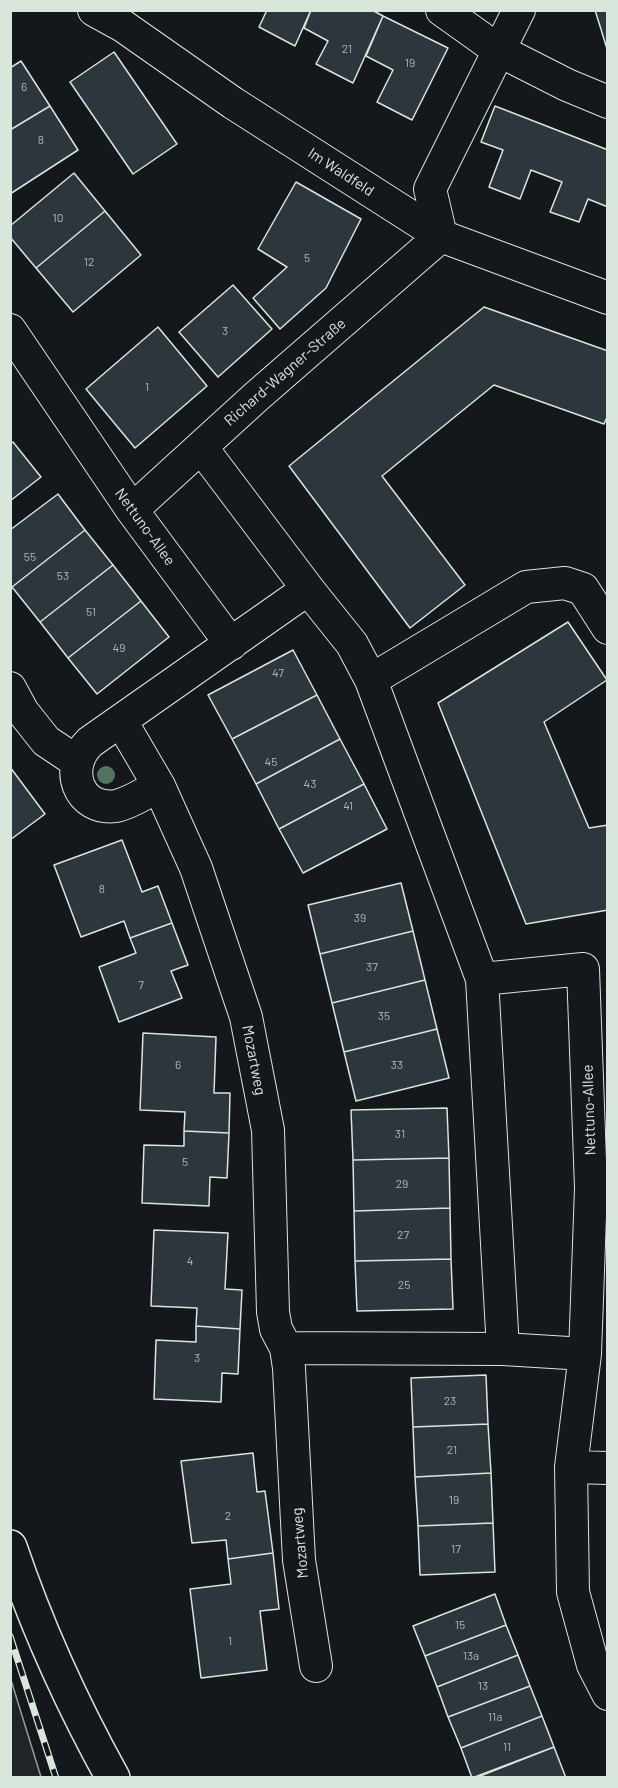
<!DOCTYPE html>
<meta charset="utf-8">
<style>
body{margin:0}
#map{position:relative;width:618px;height:1788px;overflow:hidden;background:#14181c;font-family:Barlow,sans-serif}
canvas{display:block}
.frame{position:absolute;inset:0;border:12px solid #d8e6dc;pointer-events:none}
</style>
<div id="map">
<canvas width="618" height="1788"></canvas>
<div class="frame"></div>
</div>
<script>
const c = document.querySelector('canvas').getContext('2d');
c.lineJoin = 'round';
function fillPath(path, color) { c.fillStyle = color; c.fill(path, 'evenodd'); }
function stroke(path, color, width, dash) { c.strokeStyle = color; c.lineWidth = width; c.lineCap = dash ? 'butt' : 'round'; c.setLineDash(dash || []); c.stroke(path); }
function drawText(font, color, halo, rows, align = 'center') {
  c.font = font + ' Barlow,sans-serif'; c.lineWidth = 4.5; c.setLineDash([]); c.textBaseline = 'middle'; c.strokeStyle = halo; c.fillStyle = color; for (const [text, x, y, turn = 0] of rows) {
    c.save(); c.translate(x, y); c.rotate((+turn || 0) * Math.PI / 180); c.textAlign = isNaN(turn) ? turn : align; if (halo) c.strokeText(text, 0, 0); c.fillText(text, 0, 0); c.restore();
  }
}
const green = new Path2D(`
 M10,1680h1l30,97h-30z`);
fillPath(green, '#202428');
stroke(green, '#939e99', 1.5);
const building = new Path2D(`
 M267,10h44l-16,36 -36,-19z
 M311,10h61l11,6 -30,67 -37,-19 12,-23 -24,-13z
 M595,10h13v42z
 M383,16l65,32 -36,72 -35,-18 16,-32 -27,-14z
 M114,52l63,92 -44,30 -63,-92z
 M21,61l29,45 -40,24v-62z
 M50,106l28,44 -68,44v-64z
 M495,106l113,44v57l-20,-8 -9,23 -29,-10 12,-30 -31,-12 -11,29 -31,-12 14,-37 -22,-8z
 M74,173l31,38 -69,57 -26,-31v-11z
 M296,182l65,37 -35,69 -46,41 -27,-31 34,-31 -29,-18z
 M105,211l36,44 -68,57 -37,-44z
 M233,285l39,44 -54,48 -39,-45z
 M484,307l124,44v64l-4,9 -110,-39 -112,91 83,109 -55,43 -121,-162z
 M158,327l49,59 -72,62 -49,-59z
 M13,442l28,35 -31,24v-57z
 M58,494l27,36 -73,57 -2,-3v-54z
 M85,530l28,35 -73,57 -28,-35z
 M113,565l28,36 -73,57 -28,-36z
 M141,601l28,36 -72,57 -29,-36z
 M568,622l39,58 -63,42 45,106 19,-3v85l-82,14 -88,-221z
 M293,650l24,45 -85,44 -24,-44z
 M317,695l23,44 -84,45 -24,-45z
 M340,739l24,45 -85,45 -23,-45z
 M10,767l35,47 -35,26z
 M364,784l23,45 -84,44 -24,-44z
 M122,840l20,52 16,-6 14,37 -42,15 -6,-17 -43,16 -27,-72z
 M401,883l12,48 -93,23 -12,-49z
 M172,923l16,42 -17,6 11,27 -63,24 -20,-55 37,-14 -6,-15z
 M413,931l12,49 -93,23 -12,-49z
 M425,980l12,49 -93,23 -12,-49z
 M437,1029l12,49 -93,23 -12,-49z
 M143,1033l73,4 -2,56h16l-1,40 -45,-2 1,-19 -45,-2z
 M447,1108l2,50 -96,2 -2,-50z
 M184,1131l45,2 -2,45 -17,-1 -1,29 -67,-3 2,-58 40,1z
 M449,1158l1,50 -96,3 -1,-51z
 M450,1208l1,51 -96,2 -1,-50z
 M154,1230l74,3 -3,56 17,1 -2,39 -44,-3 1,-18 -46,-2z
 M451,1259l2,50 -96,2 -2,-50z
 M196,1326l44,3 -2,45 -16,-1 -1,29 -67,-3 2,-59 40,2z
 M486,1375l2,49 -75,3 -2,-49z
 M488,1424l3,49 -76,4 -2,-50z
 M253,1453l4,39 8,-1 8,62 -45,6 -2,-19 -34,3 -11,-82z
 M491,1473l2,50 -75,3 -3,-49z
 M493,1523l2,49 -75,3 -2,-49z
 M273,1553l6,56 -19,2 7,59 -66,8 -11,-89 41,-5 -3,-25z
 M495,1594l11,31 -81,31 -12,-30z
 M506,1625l12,30 -81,32 -12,-31z
 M518,1655l12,31 -82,31 -11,-30z
 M530,1686l12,30 -81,32 -13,-31z
 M542,1716l12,31 -82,31 -11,-30z
 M554,1747l12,31h-91z`);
fillPath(building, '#2c363c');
stroke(building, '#d8e6dc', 1.5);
const street = new Path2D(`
 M94,10l29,16 110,77 208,133 167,62
 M442,10l56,40 69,35 41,17
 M10,330l122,180 99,134
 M201,447l107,142
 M132,510l125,-114 184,-160 -11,-47 89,-179
 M371,680l155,-93 39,-4 18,6 25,39
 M10,688l13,24 23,29 30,20
 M121,721l38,65 37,82 50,149 22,113 5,182 3,17 10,19 3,20 10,192 17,106
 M159,786c-13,6 -28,17 -43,20 -38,5 -53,-38 -26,-64l218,-153 44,55 19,36 111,299 101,-10 8,219 -6,166 -14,113 2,125 20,73 15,29
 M482,979l21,370 82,5
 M286,1348l217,1
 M571,1467l37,1`);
const secondary = new Path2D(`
 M10,1547c27,80 62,157 103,231`);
stroke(street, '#d8e6dc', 34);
stroke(secondary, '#d8e6dc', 36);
stroke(street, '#14181c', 32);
stroke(secondary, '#14181c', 33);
const rail = new Path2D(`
 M10,1636l46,142`);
stroke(rail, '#d8e6dc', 7);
stroke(rail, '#14181c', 4.5, [14]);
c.fillStyle = '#55745f';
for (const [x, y] of [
 [106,775]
]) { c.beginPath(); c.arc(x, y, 9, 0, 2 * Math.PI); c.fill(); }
drawText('12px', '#adbab4', null, [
 ["21",347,49],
 ["19",410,63],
 ["6",24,87],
 ["8",41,140],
 ["10",58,218],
 ["5",307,258],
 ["12",89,262],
 ["3",225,331],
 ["1",147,387],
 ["55",30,557],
 ["53",63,576],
 ["51",91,612],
 ["49",119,648],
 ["47",278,673],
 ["45",271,762],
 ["43",310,784],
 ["41",348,806],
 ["8",102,889],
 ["39",360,918],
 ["37",372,967],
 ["7",141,985],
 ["35",384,1016],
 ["6",178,1065],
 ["33",397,1065],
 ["31",400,1134],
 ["5",185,1162],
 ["29",402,1184],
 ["27",403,1235],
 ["4",190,1261],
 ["25",404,1285],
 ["3",197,1358],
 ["23",450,1401],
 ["21",452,1450],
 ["19",454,1500],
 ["2",228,1516],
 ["17",456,1549],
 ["15",460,1625],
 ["1",230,1641],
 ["13a",471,1656],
 ["13",483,1686],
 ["11a",495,1717],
 ["11",507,1747]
]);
drawText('15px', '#d8e6dc', '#14181c', [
 ["Im Waldfeld",341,172,33],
 ["Richard-Wagner-Straße",285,372,-41],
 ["Nettuno-Allee",145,527,54],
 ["Mozartweg",254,1060,79],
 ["Nettuno-Allee",589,1110,-92],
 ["Mozartweg",300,1543,-95]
]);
</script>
